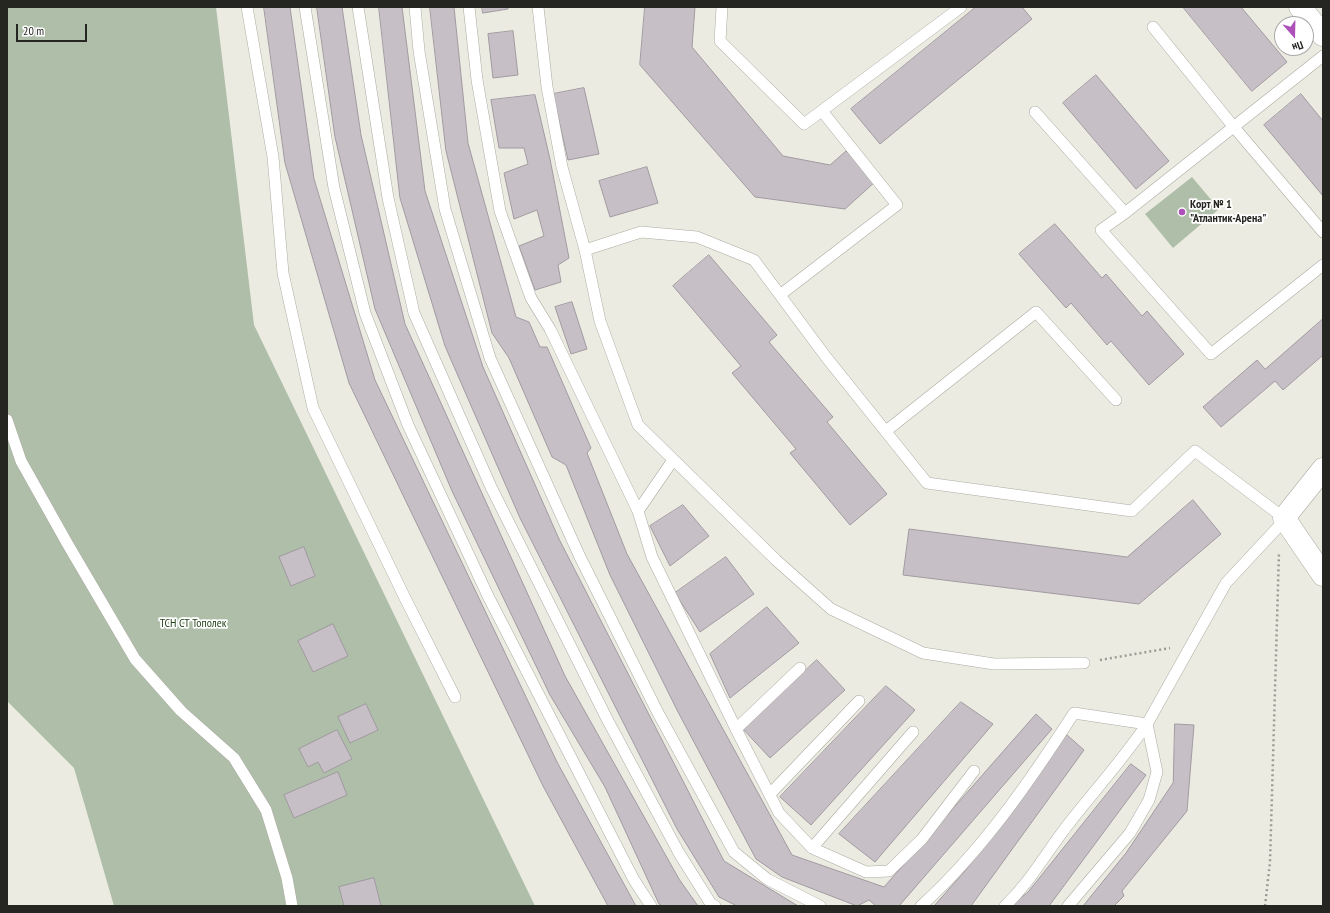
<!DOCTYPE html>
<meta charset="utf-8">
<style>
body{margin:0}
#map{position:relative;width:1330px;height:913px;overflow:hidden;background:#ecebe2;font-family:"PT Sans Narrow",sans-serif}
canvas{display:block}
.frame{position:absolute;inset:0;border:8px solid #252521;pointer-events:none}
.north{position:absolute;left:1274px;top:16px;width:40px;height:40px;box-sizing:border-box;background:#fff;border:1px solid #a8a8a6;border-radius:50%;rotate:160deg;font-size:11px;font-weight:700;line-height:16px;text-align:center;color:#252521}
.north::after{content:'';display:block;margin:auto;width:14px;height:18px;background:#ae50ba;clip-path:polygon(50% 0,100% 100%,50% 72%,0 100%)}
.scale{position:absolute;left:16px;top:24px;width:71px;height:18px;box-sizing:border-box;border:2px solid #252521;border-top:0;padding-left:5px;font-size:12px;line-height:14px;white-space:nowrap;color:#252521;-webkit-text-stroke:3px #fff;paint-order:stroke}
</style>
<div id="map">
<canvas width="1330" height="913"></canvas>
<div class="frame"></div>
<div class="north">Пн</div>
<div class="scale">20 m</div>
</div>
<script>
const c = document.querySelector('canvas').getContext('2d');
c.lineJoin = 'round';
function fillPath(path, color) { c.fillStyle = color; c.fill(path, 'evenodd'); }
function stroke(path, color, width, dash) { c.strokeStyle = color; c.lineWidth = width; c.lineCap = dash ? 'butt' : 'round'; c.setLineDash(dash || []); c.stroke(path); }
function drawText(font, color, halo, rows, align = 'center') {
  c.font = font + ' "PT Sans Narrow",sans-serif'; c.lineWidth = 3.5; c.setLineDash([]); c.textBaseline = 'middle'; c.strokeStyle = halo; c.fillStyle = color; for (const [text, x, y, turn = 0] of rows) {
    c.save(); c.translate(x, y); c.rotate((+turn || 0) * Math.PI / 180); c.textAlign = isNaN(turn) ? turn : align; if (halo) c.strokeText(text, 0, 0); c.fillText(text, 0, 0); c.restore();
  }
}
fillPath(new Path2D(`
 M7,7h209l38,318 281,581h-421l-40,-138 -67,-67z
 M1192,177l27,32 -46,39 -28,-34z`), '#aebea9');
const building = new Path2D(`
 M264,7h26l24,172 61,201 182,382 79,144h-28l-65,-120 -194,-403 -64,-220z
 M317,7h25l19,128 44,189 160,352 114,203 19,27h-36l-3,-2 -54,-117 -55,-92 -98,-204 -77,-182 -40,-172z
 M379,7h23l23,184 58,176 76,172 165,322 74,45h-61l-18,-9 -42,-68 -157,-311 -75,-172 -45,-148z
 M430,7h24l14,136 48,174 13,5 11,25h7l44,101 -4,5 40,101 165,301 92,32 152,-173 16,15 -153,177h-23l-7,-6 -12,6 -75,-29 -26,-18 -79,-149 -67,-135 -44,-110 -14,-8 -43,-99 -17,-25 -46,-182z
 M482,7h26v2l-25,4z
 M645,7h50l-3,40 91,109 47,9 16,-14 30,30 -31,28 -90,-12 -115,-132z
 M976,7h46l10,12 -152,125 -29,-35z
 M1183,7h58l46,55 -35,29z
 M513,31l5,44 -25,3 -5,-44z
 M1096,75l73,86 -33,28 -73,-86z
 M584,88l15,66 -31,6 -15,-66z
 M1301,94l22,27v75l-59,-71z
 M535,95l15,64 19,99 -11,7 3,17 -26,8 -16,-44 25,-10 -7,-26 -23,9 -10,-46 24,-9 -4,-16h-25l-8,-48z
 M647,167l11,36 -48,14 -11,-36z
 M1055,224l47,54 4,-4 36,42 5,-5 37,43 -35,31 -38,-44 -4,4 -36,-42 -5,5 -47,-54z
 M709,255l68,80 -8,7 64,75 -6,5 60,72 -37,31 -60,-72 6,-4 -64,-76 9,-7 -68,-80z
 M572,302l15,47 -16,5 -16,-47z
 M1323,319v36l-40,35 -8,-9 -54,46 -18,-20 54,-47 8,9z
 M1193,500l28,34 -82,70 -236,-29 6,-46 218,28z
 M683,505l26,31 -39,30 -20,-40z
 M304,547l11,29 -24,10 -12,-29z
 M726,557l28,37 -54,38 -25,-39z
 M767,607l32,36 -69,55 -20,-44z
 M333,624l15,32 -35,16 -15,-31z
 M817,660l28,30 -75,68 -28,-30z
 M886,686l29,24 -104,115 -31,-28z
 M961,702l32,22 -118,138 -36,-28z
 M366,704l12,26 -28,13 -12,-26z
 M1175,724l19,1 -7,86 -65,80 2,5 -10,10h-31l43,-53 47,-70z
 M337,730l15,29 -28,14 -6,-11 -10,5 -9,-18z
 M1067,735l17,15 -113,156h-37l31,-35z
 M1131,764l15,11 -97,131h-38l17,-14z
 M338,772l9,23 -53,23 -10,-23z
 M374,878l7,28h-37l-5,-19z`);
fillPath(building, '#c6bfc6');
stroke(building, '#a19aa1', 1);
const lane = new Path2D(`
 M247,7l26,150 10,116 30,135 91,188 51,101
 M305,7l29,181 31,125 43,112 80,171 146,284 17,26
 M358,7l30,191 26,115 77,174 116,232 72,134 32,51 4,2
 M415,7l4,44 26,158 45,149 90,199 77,154 77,141 33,27 53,27
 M469,7l8,73 23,131 31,87 19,31 88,182 14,46 84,172 43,84 33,35 54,24 23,-1 33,-32 52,-68
 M538,7l9,80 15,80 23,83 15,71 38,104 138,135 55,49 92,44 71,11 90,-1
 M722,7l-2,34 84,83 157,-117
 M1153,27l80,99 90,106
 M1035,112l90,101 198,-157
 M1125,213l-24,17 110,124 112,-89
 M585,250l56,-18 56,5 57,23 72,97 101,126 205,28 63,-60 89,67 -4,7 -54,58 -79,141 -73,-11c-44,68 -92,138 -153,193
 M780,295l117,-90 -75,-94
 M7,420l14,41 46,82 68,116 46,52 53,47 32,52 21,68 5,28
 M886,431l150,-119 80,88
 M638,511l35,-51
 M736,729l64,-61
 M770,794l89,-93
 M812,848l101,-116
 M1005,906c27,-26 42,-55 65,-84 26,-33 54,-64 77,-98
 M1068,906l62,-73 19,-33 8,-28 -10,-48`);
const street = new Path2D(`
 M1300,7l23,28
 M1323,469l-39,49 39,57`);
stroke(lane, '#acaba2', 12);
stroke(street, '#acaba2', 23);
stroke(new Path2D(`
 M1100,660l70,-12
 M1265,906l5,-44 9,-310`), '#9b9b94', 2.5, [2, 3]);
stroke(lane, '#fff', 11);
stroke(street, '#fff', 22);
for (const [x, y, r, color] of [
 [1182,212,4,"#ae50ba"]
]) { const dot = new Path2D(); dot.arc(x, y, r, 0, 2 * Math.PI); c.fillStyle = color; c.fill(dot); stroke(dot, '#fff', 1.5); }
drawText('bold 12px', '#252521', '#fff', [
 ["Корт № 1",1190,205],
 ["\"Атлантик-Арена\"",1190,219]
], 'left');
drawText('12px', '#234317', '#fff', [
 ["ТСН СТ Тополек",193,624]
]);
</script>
